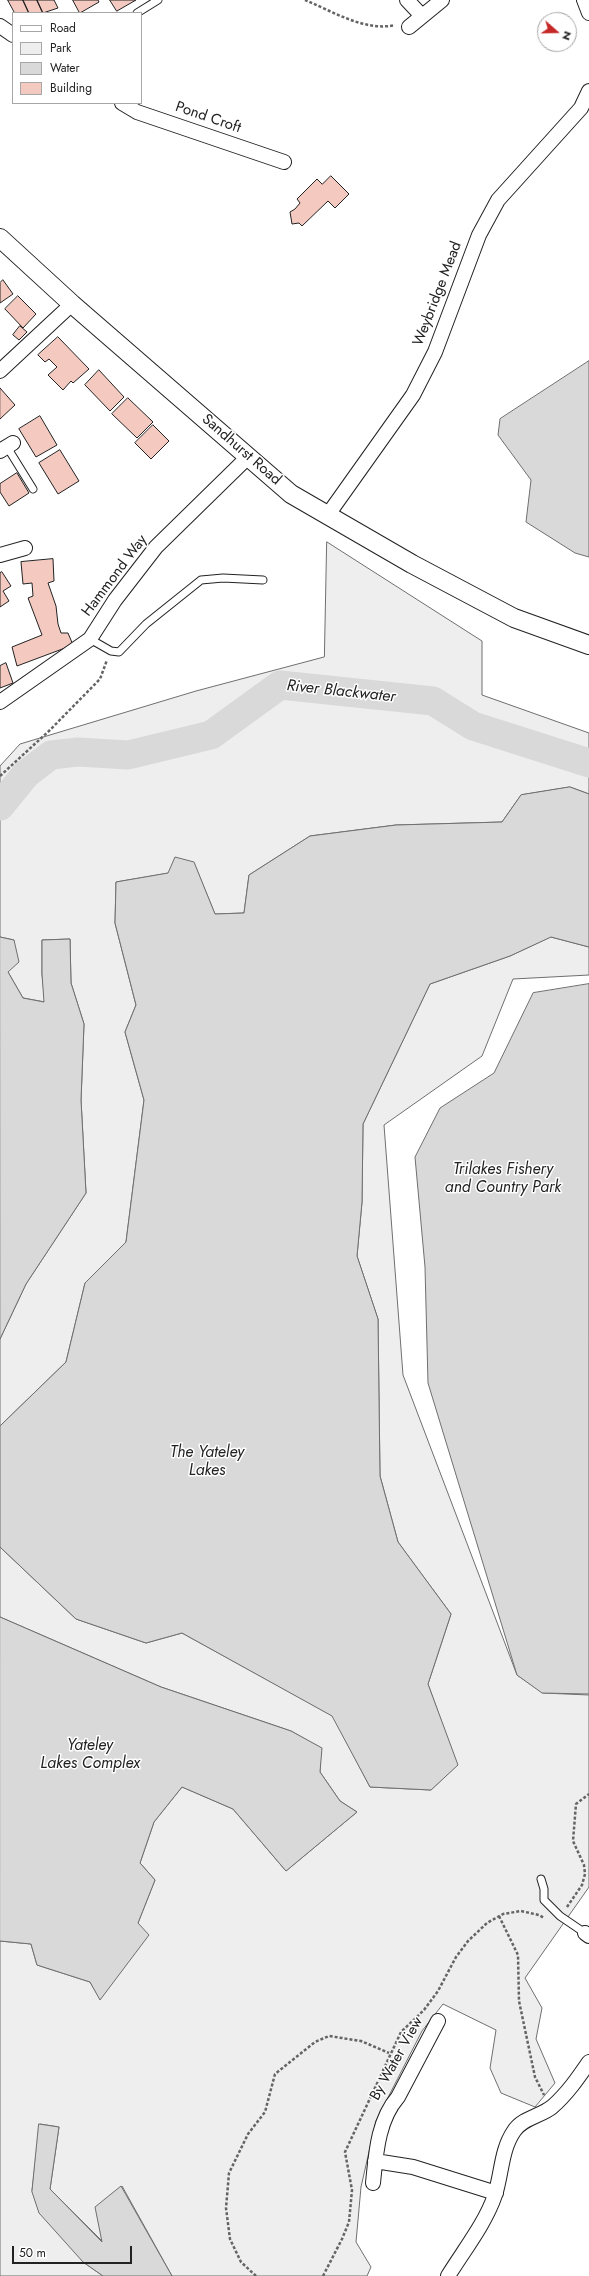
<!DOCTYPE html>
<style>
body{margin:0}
#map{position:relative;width:589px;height:2276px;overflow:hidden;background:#fff;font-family:Jost,sans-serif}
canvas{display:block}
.legend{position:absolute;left:12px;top:12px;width:130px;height:92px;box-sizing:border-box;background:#fff;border:1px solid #a7a7a7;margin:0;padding:5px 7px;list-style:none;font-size:12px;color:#222}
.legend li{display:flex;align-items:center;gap:8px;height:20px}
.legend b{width:20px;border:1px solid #a7a7a7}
.north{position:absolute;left:537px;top:12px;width:40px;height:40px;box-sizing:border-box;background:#fff;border:1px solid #a7a7a7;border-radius:50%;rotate:110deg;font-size:11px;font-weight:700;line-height:16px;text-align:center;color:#222}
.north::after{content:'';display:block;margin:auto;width:14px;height:18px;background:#c62828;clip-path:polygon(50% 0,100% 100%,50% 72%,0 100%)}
.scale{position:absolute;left:12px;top:2246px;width:120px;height:18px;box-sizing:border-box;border:2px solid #222;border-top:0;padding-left:5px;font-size:12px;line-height:14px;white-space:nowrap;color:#222;-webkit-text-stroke:3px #fff;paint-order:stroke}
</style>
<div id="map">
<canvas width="589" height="2276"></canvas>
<ul class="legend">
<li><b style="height:5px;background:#fff"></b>Road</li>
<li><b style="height:11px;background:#eee"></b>Park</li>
<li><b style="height:11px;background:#d9d9d9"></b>Water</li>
<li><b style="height:11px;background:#f3c9c0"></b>Building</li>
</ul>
<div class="north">N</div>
<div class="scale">50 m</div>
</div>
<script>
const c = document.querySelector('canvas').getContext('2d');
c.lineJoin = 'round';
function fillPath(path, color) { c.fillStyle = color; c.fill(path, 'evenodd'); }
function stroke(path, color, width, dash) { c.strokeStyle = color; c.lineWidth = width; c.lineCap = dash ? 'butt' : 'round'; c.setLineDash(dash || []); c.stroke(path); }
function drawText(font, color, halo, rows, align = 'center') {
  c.font = font + ' Jost,sans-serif'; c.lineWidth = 3; c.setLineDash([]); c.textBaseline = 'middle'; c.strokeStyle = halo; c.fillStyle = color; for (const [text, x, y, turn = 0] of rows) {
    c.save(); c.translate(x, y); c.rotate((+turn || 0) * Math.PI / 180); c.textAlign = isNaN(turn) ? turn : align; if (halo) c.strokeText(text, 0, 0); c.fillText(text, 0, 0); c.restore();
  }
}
const green = new Path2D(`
 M327,542l155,99v54l107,38v61l-19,-7 -49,8 -19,27 -106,3 -86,11 -61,39 -5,38 -29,1 -21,-51 -19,-5 -6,15 -53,9 -1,41 21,82 -11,27 19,68 -18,142 -41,41 -19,79 -66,64v-87l26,-55 60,-91 -5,-93 3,-76 -13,-41 -1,-44 -28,1v34l3,28 -22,-4 -15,-26 6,-32 -14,-3v-171l20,-22 176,-53 128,-34z
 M551,937l38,10v28l-76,4 -31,77 -98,69 19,250 114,300 26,18 46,2v192l-64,91 17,30 -6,31 19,44 -20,24 -34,-14 -11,-25 6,-38 -53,-26 -21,27 -46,90 -15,66 -5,55 15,25 -4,9h-195l-50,-90 -19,56 -53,-53 9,-62 -19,-3 -8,67 51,71 20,14h-103v-335l31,3 6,21 53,17 10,17 38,-76 17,-43 -15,-17 14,-41 28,-35 51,22 53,62 71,-59 -17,-11 -20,-29 1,-24 -30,-17 -130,-44 -161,-70v-70l76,72 70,24 36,-10 151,83 37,71 61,3 26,-25 -29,-81 23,-70 -53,-72 -18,-66 -2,-157 -21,-63 5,-54 1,-78 67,-140 80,-28z`);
fillPath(green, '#eee');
stroke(green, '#6f6f6f', 1);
const water = new Path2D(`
 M589,361v196l-14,-4 -49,-31 5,-42 -33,-45 2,-16z
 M570,787l19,7v153l-38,-10 -41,19 -80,28 -67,140 -1,78 -5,54 21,63 2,157 18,66 53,72 -23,70 30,81 -27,25 -61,-3 -38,-71 -150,-83 -36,10 -70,-24 -76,-72v-121l66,-64 19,-79 41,-41 18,-142 -19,-68 11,-27 -21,-82 1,-41 52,-9 7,-16 19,5 21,52 29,-1 5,-38 61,-39 86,-11 106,-3 19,-27z
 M0,937l14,3 5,22 -11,10 15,26 21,4 -2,-28v-34l28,-1 1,44 13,41 -3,76 5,93 -60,91 -26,55z
 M589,984v710l-47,-1 -25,-18 -89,-292 -3,-116 -10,-110 25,-49 54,-35 39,-80z
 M0,1617l161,70 130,44 31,17 -2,24 20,29 17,11 -71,59 -53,-62 -51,-22 -28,35 -14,41 15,17 -17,43 11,12 -49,65 -10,-18 -53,-17 -6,-21 -31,-3z
 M39,2124l20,3 -9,62 52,53 -7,-35 26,-21 51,90h-69l-20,-14 -44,-49 -7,-21z`);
fillPath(water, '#d9d9d9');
stroke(water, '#6f6f6f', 1);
stroke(new Path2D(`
 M0,806l26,-32 25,-19 27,-3 50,3 83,-20 69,-50 153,16 40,25 116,37`), '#d9d9d9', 29);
const building = new Path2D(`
 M8,0h15l6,13h-14z
 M23,0h14l6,13h-14z
 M37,0h17l4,8 -15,5z
 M73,0h25l1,2 -19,11z
 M110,0h26l-19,11z
 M331,176l18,18 -14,14 -7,-7 -26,25 -3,-3 -7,1 -2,-12 5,-3 5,-6 -3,-4 20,-20 5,5z
 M3,280l10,14 -13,9v-20z
 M18,296l18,18 -13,14 -18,-19z
 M20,326l7,6 -8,8 -6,-5z
 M58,337l31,32 -16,14 -2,-2 -8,9 -15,-15 9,-8 -8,-8 -4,3 -7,-7z
 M99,370l25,27 -14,14 -25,-26z
 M0,388l15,17 -15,14z
 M128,398l25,24 -16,16 -25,-24z
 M40,416l17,29 -21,12 -17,-28z
 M153,425l16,16 -18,18 -16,-16z
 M60,450l19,31 -21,13 -19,-31z
 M17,473l12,20 -20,13 -9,-14v-8z
 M53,559l1,22 -6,2 8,23 2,18 3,9h7l5,12 -56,21 -5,-19 30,-12 -14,-37 5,-2 -1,-13 -9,1 -2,-22z
 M2,572l9,14 -8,5 6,10 -9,6v-34z
 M6,663l7,20 -13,5v-22z`);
fillPath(building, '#f3c9c0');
stroke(building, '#222', 1);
const service = new Path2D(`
 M137,13l21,-13
 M7,447l26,42
 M90,639l21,12 8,1 27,-28 55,-44 22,-2 40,2
 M541,1879l3,10v11l16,16 25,17`);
const minor = new Path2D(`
 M407,0l15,16
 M584,0l5,13
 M0,26l13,9
 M409,27l33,-27
 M122,103l15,9 147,50
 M0,371l72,-67
 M0,451l13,-8
 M327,516l86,-121 22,-43 44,-117 19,-35 83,-92 8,-17
 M0,555l25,-7
 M0,702l90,-63 25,-39 41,-53 92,-90
 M585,1933l4,3
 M375,2161l38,6 83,26
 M373,2183c3,-30 5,-63 25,-86l40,-76
 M448,2276c16,-26 37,-52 47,-81 7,-22 6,-45 19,-64 8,-13 27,-15 38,-24 15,-13 26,-29 37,-45`);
const tertiary = new Path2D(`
 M0,238l72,66 219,190 121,70 102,54 75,27`);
stroke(service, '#222', 9);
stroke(minor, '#222', 16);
stroke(tertiary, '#222', 20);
stroke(new Path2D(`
 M305,0c27,11 60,32 90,25
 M0,776l50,-46 50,-51 7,-19
 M567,1907l15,-22 3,-11 -1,-9 -11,-24 3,-37 13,-10
 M499,1916l19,39 1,46 16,76 9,18
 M256,2276l-15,-14 -11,-23 -4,-31 3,-35 19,-39 17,-22 10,-38 40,-32 14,-6 32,5 28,12
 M323,2276l19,-37 7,-17 3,-32 -7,-38 56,-120 23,-22 14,-19 18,-34 12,-16 19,-18 16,-9 18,-3 18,4 5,3`), '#646464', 2.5, [3, 2]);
stroke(service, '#fff', 7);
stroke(minor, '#fff', 14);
stroke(tertiary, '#fff', 18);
drawText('15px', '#222', '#fff', [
 ["Pond Croft",208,118,19],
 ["Weybridge Mead",438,294,-69],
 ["Sandhurst Road",241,450,41],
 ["Hammond Way",115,576,-53],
 ["By Water View",397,2059,-61]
]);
drawText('italic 16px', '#222', '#fff', [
 ["River Blackwater",341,692,6],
 ["Trilakes Fishery",503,1170],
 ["and Country Park",503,1188],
 ["The Yateley",207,1453],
 ["Lakes",207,1471],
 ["Yateley",90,1746],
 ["Lakes Complex",90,1764]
]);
</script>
